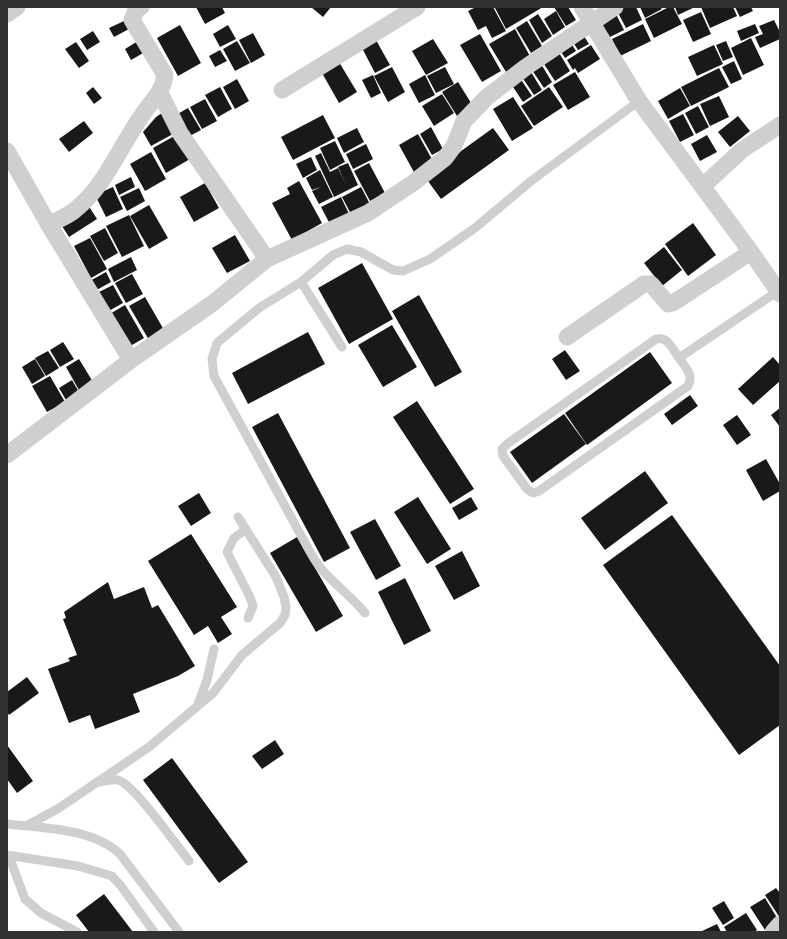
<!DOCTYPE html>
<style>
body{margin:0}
#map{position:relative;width:787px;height:939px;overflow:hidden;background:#fff;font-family:Ubuntu,sans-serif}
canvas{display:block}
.frame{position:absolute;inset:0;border:8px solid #323232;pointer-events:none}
</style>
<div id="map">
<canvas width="787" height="939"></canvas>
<div class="frame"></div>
</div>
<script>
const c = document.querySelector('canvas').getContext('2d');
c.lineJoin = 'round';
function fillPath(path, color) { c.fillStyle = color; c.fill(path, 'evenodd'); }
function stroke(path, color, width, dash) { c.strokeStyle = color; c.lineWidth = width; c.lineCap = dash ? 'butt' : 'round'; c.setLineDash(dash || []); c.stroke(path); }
fillPath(new Path2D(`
 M196,7h26l3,6 -20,11z
 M311,7h20l-8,10z
 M476,7h17l13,24 -14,7 -6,-12 -8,4 -10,-19z
 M543,7l-37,22 -11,-21 1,-1z
 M554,7h14l8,13 -10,6z
 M624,7h12l6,13 -16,8 -9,-17z
 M640,7h20l2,2 -17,9z
 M669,7h4l9,17 -28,14 -9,-19z
 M675,7h20l-17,8z
 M701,7h32l4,9 -27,12z
 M735,7h16l2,4 -13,6z
 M556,11l9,16 -12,8 -9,-16z
 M615,12l9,18 -16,8 -9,-17z
 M701,12l10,22 -18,8 -10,-22z
 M538,14l14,22 -10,7 -13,-23z
 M774,20l6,12v7l-20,9 -5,-11 8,-3 -4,-8z
 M124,21l5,8 -15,8 -5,-9z
 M527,21l15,25 -11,7 -15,-25z
 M643,24l8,17 -31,15 -8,-17z
 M755,24l4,9 -18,8 -4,-10z
 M180,25l21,38 -23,13 -21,-38z
 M228,25l8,14 -16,8 -7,-13z
 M515,29l16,29 -25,14 -17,-28z
 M93,31l7,11 -13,8 -7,-11z
 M253,33l12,22 -14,8 -12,-23z
 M582,33l7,11 -11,6 -7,-11z
 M480,34l21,37 -19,11 -22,-37z
 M751,38l13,27 -21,10 -12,-27z
 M433,39l15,24 -22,12 -14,-24z
 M376,40l14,25 -15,8 -13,-25z
 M569,40l7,11 -11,7 -7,-11z
 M138,41l7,11 -14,8 -6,-11z
 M237,41l13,22 -15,8 -12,-22z
 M726,41l7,16 -10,4 -7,-16z
 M76,42l13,19 -10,7 -14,-19z
 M591,45l9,14 -22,14 -3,-5 -2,2 -6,-10z
 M714,45l9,19 -26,12 -9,-19z
 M220,50l7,11 -12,6 -6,-11z
 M558,51l12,20 -15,10 -13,-20z
 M734,61l8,18 -11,5 -9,-17z
 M339,62l18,30 -18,11 -17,-30z
 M541,64l11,18 -8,6 -12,-18z
 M392,67l13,25 -17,10 -14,-26z
 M445,67l9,17 -18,9 -9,-17z
 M719,68l10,19 -38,19 -10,-19z
 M531,72l11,18 -8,5 -12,-18z
 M575,72l15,25 -22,13 -15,-25z
 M373,75l8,18 -10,5 -9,-18z
 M425,75l10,20 -16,8 -10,-19z
 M520,78l12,18 -9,6 -12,-18z
 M237,79l12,22 -14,8 -12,-22z
 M458,82l15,24 -16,10 -15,-24z
 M93,87l9,11 -8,6 -8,-11z
 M220,87l12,22 -14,8 -13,-22z
 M549,87l14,20 -29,19 -13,-20z
 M680,88l10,18 -22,13 -10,-18z
 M442,94l12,19 -20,13 -12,-20z
 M719,96l10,21 -19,9 -10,-22z
 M513,97l20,31 -21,13 -19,-32z
 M205,99l12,22 -15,8 -12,-22z
 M698,106l11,21 -13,7 -11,-21z
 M188,108l13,22 -15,8 -12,-22z
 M162,113l11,21 -22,12 -8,-14 13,-15z
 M683,114l11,21 -14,7 -11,-21z
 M323,115l12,23 -42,22 -12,-23z
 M738,116l12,15 -20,16 -12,-15z
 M84,121l9,12 -24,19 -10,-13z
 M431,127l12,22 -11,6 -12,-21z
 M357,128l7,14 -20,11 -7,-15z
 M493,128l16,22 -68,49 -16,-22z
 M418,134l16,29 -19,11 -16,-29z
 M176,135l14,24 -24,14 -13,-25z
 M707,135l10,17 -17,9 -9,-17z
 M335,141l10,21 -15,8 -10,-22z
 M366,144l7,15 -20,10 -7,-15z
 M151,152l15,27 -21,12 -15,-27z
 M321,153l9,19 8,-4 8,17 -8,-18 10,-4 10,22 -24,12 -19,-41z
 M311,157l6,13 -14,8 -7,-14z
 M369,163l16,30 -15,8 -16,-30z
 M320,170l13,27 -14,7 -7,-13 9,-4 -9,3 -6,-12z
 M131,177l4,10 -16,8 -4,-10z
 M299,181l23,42 -30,17 -20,-37 18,-9 -3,-6z
 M205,183l14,25 -25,14 -14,-25z
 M113,187l10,22 -17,8 -11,-22z
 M361,187l10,19 -19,10 -10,-19z
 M139,188l6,13 -18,10 -7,-14z
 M341,197l9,19 -19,10 -10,-19z
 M88,205l9,14 -28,18 -9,-14z
 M149,205l19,33 -19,11 -19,-33z
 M129,215l15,31 -22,11 -16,-31z
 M693,223l23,32 -28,21 -23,-32z
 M105,228l13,25 -14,8 -14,-25z
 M235,235l15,26 -23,12 -15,-25z
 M90,238l17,31 -16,9 -17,-32z
 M664,247l18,23 -20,16 -18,-23z
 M131,257l6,13 -23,12 -6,-13z
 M362,263l31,56 -44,25 -31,-56z
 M106,272l5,10 -18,10 -5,-10z
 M132,274l11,20 -17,9 -11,-20z
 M113,285l10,18 -16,9 -10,-19z
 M419,295l43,77 -27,15 -43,-76z
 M145,297l19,33 -15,10 -20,-34z
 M125,305l19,33 -17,10 -19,-33z
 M392,325l25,42 -34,20 -25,-42z
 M308,332l17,32 -77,40 -16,-31z
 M63,342l11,17 -14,8 -10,-17z
 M565,350l15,21 -14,9 -14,-21z
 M48,351l11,17 -13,8 -11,-18z
 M650,352l22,31 -85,62 -22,-32z
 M773,357l7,8v16l-27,24 -15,-16z
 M35,359l10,17 -13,8 -10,-17z
 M79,359l14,23 -14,8 -13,-23z
 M50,376l15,26 -18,10 -15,-26z
 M72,380l7,12 -13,8 -7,-12z
 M690,395l8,11 -26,19 -8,-11z
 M417,401l57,88 -24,15 -57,-87z
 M780,408v19l-9,-12z
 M278,413l72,135 -26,14 -72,-135z
 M564,414l22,30 -54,39 -22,-31z
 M737,415l14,20 -14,10 -14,-20z
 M766,459l14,25v7l-17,10 -17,-31z
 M645,471l23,32 -63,47 -24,-32z
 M199,493l12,20 -20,13 -13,-20z
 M418,497l33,52 -24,15 -33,-52z
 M471,497l7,12 -19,11 -7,-12z
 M672,515l108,151v59l-41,30 -136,-190z
 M375,519l26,47 -25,14 -26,-48z
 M191,534l46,73 -16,10 11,17 -14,9 -10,-17 -14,9 -46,-74z
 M297,537l46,79 -27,16 -46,-79z
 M462,551l18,35 -26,14 -19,-34z
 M405,578l26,53 -27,14 -26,-53z
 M108,582l6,17 30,-12 8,21 6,-3 37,61 -17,10 -45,18 7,18 -45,17 -5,-14 -21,8 -21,-54 22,-8 -2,-3 9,-3 -14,-36 3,-1 -2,-6z
 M27,677l12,16 -30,22 -2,-3v-20z
 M275,740l9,14 -22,15 -10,-13z
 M7,745l26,36 -16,12 -10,-14z
 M172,758l76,104 -29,21 -76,-103z
 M776,888l4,5v25l-15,-23z
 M104,894l29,38h-44l-13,-17z
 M765,898l14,23 -14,9 -15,-23z
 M724,901l10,17 -11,7 -11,-17z
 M746,913l11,17 -3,2h-27l-3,-5z
 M717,924l4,8h-21z`), '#191919');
stroke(new Path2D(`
 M301,282l41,65
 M679,358c7,10 15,17 9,28l-149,105 -6,2 -6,-4 -24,-33 -1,-7 5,-5 149,-105c12,-3 17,11 23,19l99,-67
 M246,529l-12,9 -7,14 23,45 3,9 -5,12
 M365,613c-10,-12 -22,-22 -33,-33 -13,-11 -21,-26 -29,-41l-89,-163 -2,-17 5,-16 42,-35 42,-26 32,-27 14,-6 14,3 32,18 10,1 27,-12 45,-31 56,-47 108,-80
 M198,704l9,-24 7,-31
 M100,782c5,-1 12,-3 18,-2 17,5 58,65 71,81
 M7,824c36,4 85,4 113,30l59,78
 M28,825l31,-17 90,-61 64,-54 29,-38 38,-32 5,-8 1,-8 -2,-10 -8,-20 -38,-60
 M7,855l71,11 34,10 9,10 33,46
 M9,856l16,43 16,14 36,19`), '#cfcfcf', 9);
stroke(new Path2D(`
 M582,7l57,94 112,151 29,42
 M7,14l10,-7
 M282,90l135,-83
 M160,93l20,40 87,126
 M7,151l42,74 82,135
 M703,186l39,-36 38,-25
 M49,225c8,-5 19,-9 26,-15 31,-25 44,-62 66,-93 9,-15 22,-24 24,-42l-33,-55 4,-10 5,-3
 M567,337l77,-53h7l17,20 5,-1 78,-51
 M7,455l124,-95 82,-57 54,-44 101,-46 45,-30 32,-25 9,-12 10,-25 23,-24 39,-30 89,-60
 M773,932l7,-8`), '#cfcfcf', 17);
</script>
